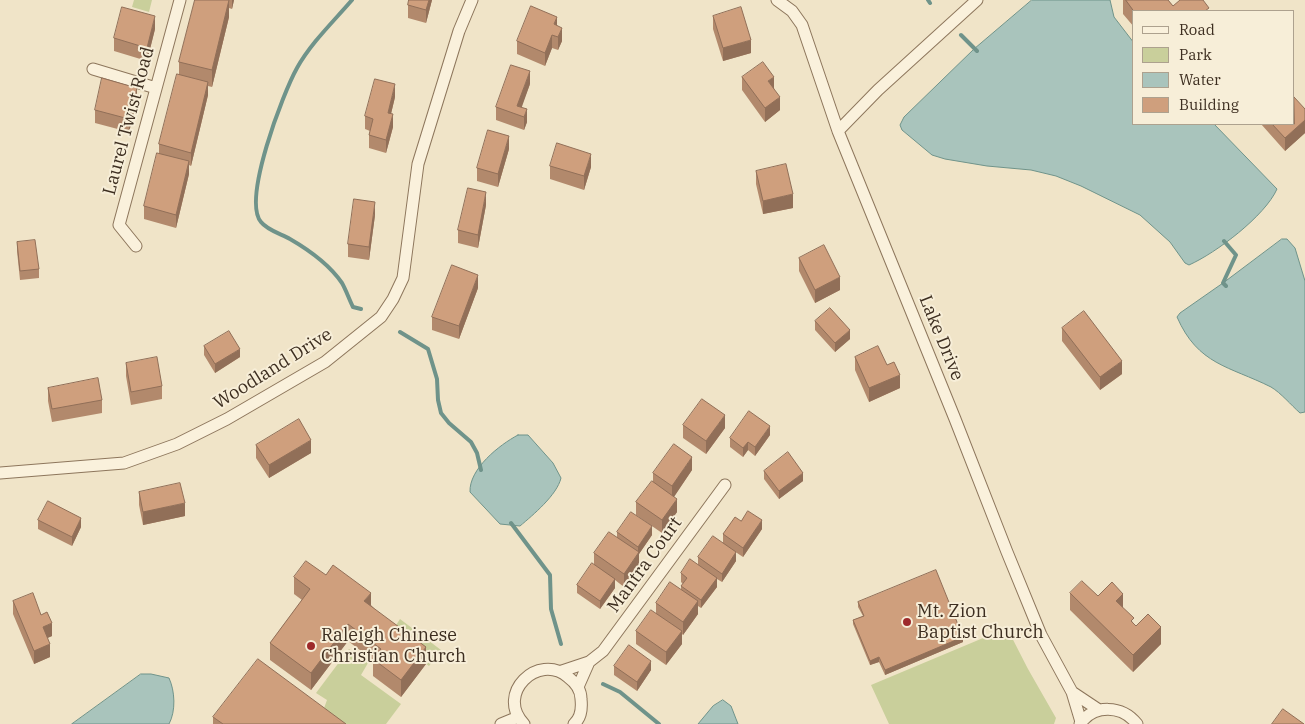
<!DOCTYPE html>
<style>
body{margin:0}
#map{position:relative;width:1305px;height:724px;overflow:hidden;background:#f0e4c8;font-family:"IBM Plex Serif",serif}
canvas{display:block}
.legend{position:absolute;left:1132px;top:10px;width:162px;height:115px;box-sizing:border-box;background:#f7eed8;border:1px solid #ada18e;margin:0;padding:6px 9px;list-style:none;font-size:15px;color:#3d2e20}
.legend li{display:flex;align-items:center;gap:10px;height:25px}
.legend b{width:25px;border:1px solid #ada18e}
</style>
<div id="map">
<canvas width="1305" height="724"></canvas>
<ul class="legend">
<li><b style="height:6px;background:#faf1dc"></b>Road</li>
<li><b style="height:14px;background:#c9cf9b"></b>Park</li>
<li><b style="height:14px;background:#a9c4bc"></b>Water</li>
<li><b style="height:14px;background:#cf9f7d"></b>Building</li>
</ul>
</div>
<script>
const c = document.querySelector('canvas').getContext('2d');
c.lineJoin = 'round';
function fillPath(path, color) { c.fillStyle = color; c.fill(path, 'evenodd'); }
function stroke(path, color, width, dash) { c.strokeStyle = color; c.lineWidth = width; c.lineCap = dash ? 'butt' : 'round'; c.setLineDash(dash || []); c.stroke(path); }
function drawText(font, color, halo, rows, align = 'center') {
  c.font = font + ' "IBM Plex Serif",serif'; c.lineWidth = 4; c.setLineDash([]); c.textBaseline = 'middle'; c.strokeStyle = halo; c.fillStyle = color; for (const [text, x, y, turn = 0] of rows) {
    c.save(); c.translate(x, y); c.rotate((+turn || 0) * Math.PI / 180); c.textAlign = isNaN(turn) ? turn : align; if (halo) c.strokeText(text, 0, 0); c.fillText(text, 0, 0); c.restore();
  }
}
fillPath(new Path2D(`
 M134,0h18l-3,12 -17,-5z
 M400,619l41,31 -12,16 -40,-30z
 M1007,628l21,41 28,49 -2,6h-165l-18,-39z
 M349,649l19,14 -7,12 40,29 -15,20h-55l-8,-13 4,-11 -11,-7z`), '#c9cf9b');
const water = new Path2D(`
 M1032,0h78l4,17 20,26v81h80l63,65c-12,27 -61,64 -88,76l-4,-2 -15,-21 -30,-27 -59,-29 -25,-10 -25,-6 -44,-4 -42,-7 -13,-4 -30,-25 -2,-5 4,-8 70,-68z
 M1282,239h5l8,9 10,33v131l-5,1c-9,-8 -19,-20 -29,-26 -42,-21 -73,-22 -94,-70l3,-4 43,-30z
 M518,435h10l25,28 8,15c-4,17 -28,37 -41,48l-20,-2 -30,-32c-1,-23 29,-47 48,-57z
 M141,674h10l18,4c6,13 7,33 0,46h-97z
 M723,700l8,6 7,18h-40l15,-18z`);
fillPath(water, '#a9c4bc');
stroke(water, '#6f938a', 1);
stroke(new Path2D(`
 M352,0c-19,22 -41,43 -55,68 -14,25 -55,132 -36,154 6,8 20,12 29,17 19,11 39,25 52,44 4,7 7,16 11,24l8,2
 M928,0l2,3
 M961,35l16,16
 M1224,241l12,14 -13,28 3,3
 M400,332l28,17 9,30 1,21 3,13 8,10 22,19 6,11 4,17
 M511,523l39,52 1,34 10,35
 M603,684l17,8 39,32`), '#6f938a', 4);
const minor = new Path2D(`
 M777,0l15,11 10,14 36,106 117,288 52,133 34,83 31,57 9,30
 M93,69l63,19
 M838,131l40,-41 99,-90
 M136,246l-17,-21 61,-225
 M0,473l124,-10 53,-19 50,-25 98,-57 56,-45 12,-18 10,-21 15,-114 41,-133 13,-31
 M562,671l27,-9 14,-11 122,-166
 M578,687l11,-25
 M1072,692l27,18
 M501,724l17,-7
 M524,724c-29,-30 14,-72 44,-47 8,6 13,13 13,22 1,9 0,19 -7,25
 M1080,724c14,-20 42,-19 57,0`);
stroke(minor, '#8d765c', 13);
stroke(minor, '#faf1dc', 11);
fillPath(new Path2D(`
 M195,0h39l-2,9 -3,-1v9l-17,70 -4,-1v9l-17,71 -2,-1v9l-13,54 -32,-9v-13l15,-53v-9l20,-70v-12z
 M409,0h23l-6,23 -18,-5v-13z
 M1123,0h45l5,6 36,5h-75v16l-11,-13z
 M713,16l38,37 -28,8 -10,-32z
 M557,25l5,16 -4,9 -6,-2 -7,18 -28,-12v-13z
 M155,29l-8,32 -33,-10v-13z
 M742,77l32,11 6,22 -15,12 -23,-32z
 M530,84l-9,23 6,15 -3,8 -28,-10v-13z
 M395,97l-4,17 2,13 -7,26 -17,-5v-13l1,-4 -5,-2v-13z
 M137,101l-8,31 -34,-9v-13z
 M1305,109v24l-20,18 -24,-27h33z
 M509,149l-11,38 -21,-6v-13z
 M550,166l41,1 -7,23 -34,-11z
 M756,171l37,37 -30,6 -7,-30z
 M486,205l-8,43 -20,-5v-13z
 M375,215l-6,45 -21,-3v-13z
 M17,242l22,27v9l-19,2 -3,-29z
 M799,258l41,32 -25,13 -16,-32z
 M478,288l-19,51 -27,-9v-13z
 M815,321l35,18 -15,13 -20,-22z
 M1062,328l60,46 -22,16 -38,-49z
 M204,346l36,11 -25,16 -11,-18z
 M855,357l32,8 13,23 -31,14 -14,-32z
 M126,363l36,23v13l-31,6 -5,-29z
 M48,388l54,12v13l-50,9 -4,-21z
 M683,425l42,3 -19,26 -23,-16z
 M770,435l-15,21 -7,-6 -5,7 -13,-10v-9z
 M256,445l55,8 -42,25 -13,-20z
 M692,470l-18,26 3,16 -15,21 -26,-18v-13l17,-20v-9z
 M764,471l39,10 -24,18 -15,-20z
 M139,492l46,24 -42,9 -4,-20z
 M38,520l43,7 -9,19 -34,-17z
 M741,521l21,8 -19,28 -12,-8 5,12 -14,21 -5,-3v8l-16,21 -3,-2v8l-15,21 -1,-1v10l-16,21 -30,-21v-13l20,-18v-10l25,-13v-4l2,-2 -2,-2v-9l17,-8v-8l25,-14v-9z
 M617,532l35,3 -13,19v11l-15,22 -9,-7v8l-15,21 -23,-16v-8l17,-20v-12l23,-16z
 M326,575l45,30 55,59 -25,33 -28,-21v-16l-25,-19 -37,49 -41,-30v-17l32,-43 -8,-6v-17z
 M1070,593l28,3 25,12 11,16 2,2 25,18 -28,28 -63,-62z
 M13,601l28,14 11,21 -5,2 3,19 -16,7 -21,-50z
 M858,602l105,40 -78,33 -6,-13 -9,3 -17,-41v-4l10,-4 -5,-9z
 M614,666l37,4 -14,21 -23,-16z
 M213,717l133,7h-133z`), '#b2896c');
fillPath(new Path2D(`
 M229,0v17l-17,70v-17z
 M232,0h2l-2,9z
 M429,0h3l-6,23v-13z
 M155,16v13l-8,32v-13z
 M557,17v13l-3,7v-13z
 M562,28v13l-4,9v-13z
 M552,35v13l-7,18v-13z
 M751,40v13l-28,8v-13z
 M530,71v13l-11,31 -2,-9z
 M774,77v13l-6,-9z
 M208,82v13l-17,71v-13z
 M395,84v13l-7,29v-13z
 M137,88v13l-8,31v-13z
 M780,97v13l-15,12v-14z
 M527,109v13l-3,8v-13z
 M393,114v13l-7,26v-13z
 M1305,120v13l-20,18v-13z
 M509,136v13l-11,38v-13z
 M591,154v13l-7,23v-14z
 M189,161v13l-13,54v-13z
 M486,192v13l-8,43v-13z
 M793,194v14l-30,6v-13z
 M375,202v13l-6,45v-13z
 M478,275v13l-19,51v-13z
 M840,277v13l-25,13v-13z
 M850,330v9l-15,13v-9z
 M240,349v8l-25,16v-9z
 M1122,361v13l-22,16v-13z
 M900,375v13l-31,14v-14z
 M725,415v13l-19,26v-13z
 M770,426v9l-15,21v-9z
 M311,440v13l-42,25v-13z
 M748,442v8l-5,7v-9z
 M692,457v13l-20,30v-14z
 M803,473v8l-24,18v-8z
 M677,499v13l-15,21v-13z
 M185,503v13l-42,9v-13z
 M81,518v9l-9,19v-9z
 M762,520v9l-19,28v-9z
 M652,526v9l-13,19v11l-15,22v-13l14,-20v-7z
 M736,552v9l-14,21v-8z
 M717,578v9l-16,21v-8z
 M615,579v9l-15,21v-8z
 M371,593v17l-7,-9z
 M1123,594v17l-7,-10z
 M698,601v13l-15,21v-13z
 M52,623v13l-9,4v-13z
 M348,624v17l-37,49v-17z
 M1161,627v17l-28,28v-17z
 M682,631v13l-16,21v-13z
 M963,637v5l-78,33v-5z
 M50,644v13l-16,7v-13z
 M426,647v17l-25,33v-17z
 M879,657v5l-9,3v-4z
 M651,661v9l-14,21v-9z`), '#916f58');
const building = new Path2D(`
 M195,0h34l-17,70 -33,-8z
 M409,0h20l-3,10 -18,-5z
 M1126,0h42l5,6 7,-6h23l6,8 -4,3h-71z
 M531,6l26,11 -3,7 8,4 -4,9 -6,-2 -7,18 -28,-12z
 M122,7l33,9 -8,32 -33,-10z
 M741,7l10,33 -28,8 -10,-32z
 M763,62l11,15 -6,4 12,16 -15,11 -23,-31z
 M511,65l19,6 -13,35 10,3 -3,8 -28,-10z
 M177,74l31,8 -17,71 -32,-9z
 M102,78l35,10 -8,31 -34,-9z
 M375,79l20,5 -7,29 5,1 -7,26 -17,-5 4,-16 -8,-3z
 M1294,97l11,12v11l-20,18 -13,-14h22z
 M488,130l21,6 -11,38 -21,-6z
 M557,143l34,11 -7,22 -34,-10z
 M157,153l32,8 -13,54 -32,-9z
 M786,164l7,30 -30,7 -7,-30z
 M468,188l18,4 -8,43 -20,-5z
 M354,199l21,3 -6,45 -21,-3z
 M35,240l4,29 -19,2 -3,-29z
 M824,245l16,32 -25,13 -16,-32z
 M452,265l26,10 -19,51 -27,-9z
 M830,308l20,22 -15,13 -20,-22z
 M1084,311l38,50 -22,16 -38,-49z
 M229,331l11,18 -25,15 -11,-18z
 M878,346l9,19 7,-3 6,13 -31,13 -14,-31z
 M157,357l5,29 -31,6 -5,-29z
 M98,378l4,22 -50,9 -4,-21z
 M702,399l23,16 -19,26 -23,-16z
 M749,411l21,15 -15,21 -7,-5 -5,6 -13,-10z
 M299,419l12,21 -42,25 -13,-20z
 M674,444l18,13 -20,29 -19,-13z
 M788,452l15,21 -24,18 -15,-20z
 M652,481l25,18 -15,21 -26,-18z
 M180,483l5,20 -42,9 -4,-20z
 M48,501l33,17 -9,19 -34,-17z
 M748,511l14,9 -19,28 -20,-14 12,-17 6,4z
 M631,512l21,14 -14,21 -21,-15z
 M609,532l30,20 -15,22 -30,-21z
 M713,536l23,16 -14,22 -24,-17z
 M690,559l27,19 -16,22 -20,-14 6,-8 -6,-5z
 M306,561l20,14 7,-10 38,28 -7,8 62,46 -25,33 -28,-21 8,-10 -33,-25 -37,49 -41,-30 40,-54 -16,-12z
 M592,563l23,16 -15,22 -23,-16z
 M936,570l27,67 -78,33 -6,-13 -9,4 -17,-41 11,-4 -6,-14z
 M1082,581l16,15 14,-14 11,12 -7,7 18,17 -3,3 5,5 12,-12 13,13 -28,28 -63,-62z
 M670,582l28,19 -15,21 -27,-19z
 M33,593l8,22 6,-3 5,11 -9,4 7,17 -16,7 -21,-50z
 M651,610l31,21 -16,21 -30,-21z
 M629,645l22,16 -14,21 -23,-16z
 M258,659l88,65h-123l-10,-7z
 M1283,709l21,15h-32z`);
fillPath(building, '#cf9f7d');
stroke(building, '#916f58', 1);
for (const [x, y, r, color] of [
 [907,622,5,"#9e2a2b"],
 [311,646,5,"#9e2a2b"]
]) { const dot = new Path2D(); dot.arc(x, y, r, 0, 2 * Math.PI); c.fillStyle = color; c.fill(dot); stroke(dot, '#f7eed8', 2); }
drawText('18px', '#3d2e20', '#f7eed8', [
 ["Laurel Twist Road",129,121,-75],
 ["Lake Drive",941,338,68],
 ["Woodland Drive",273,369,-32],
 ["Mantra Court",645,565,-54]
]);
drawText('18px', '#3d2e20', '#f7eed8', [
 ["Mt. Zion",917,612],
 ["Baptist Church",917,633],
 ["Raleigh Chinese",321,636],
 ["Christian Church",321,657]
], 'left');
</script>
